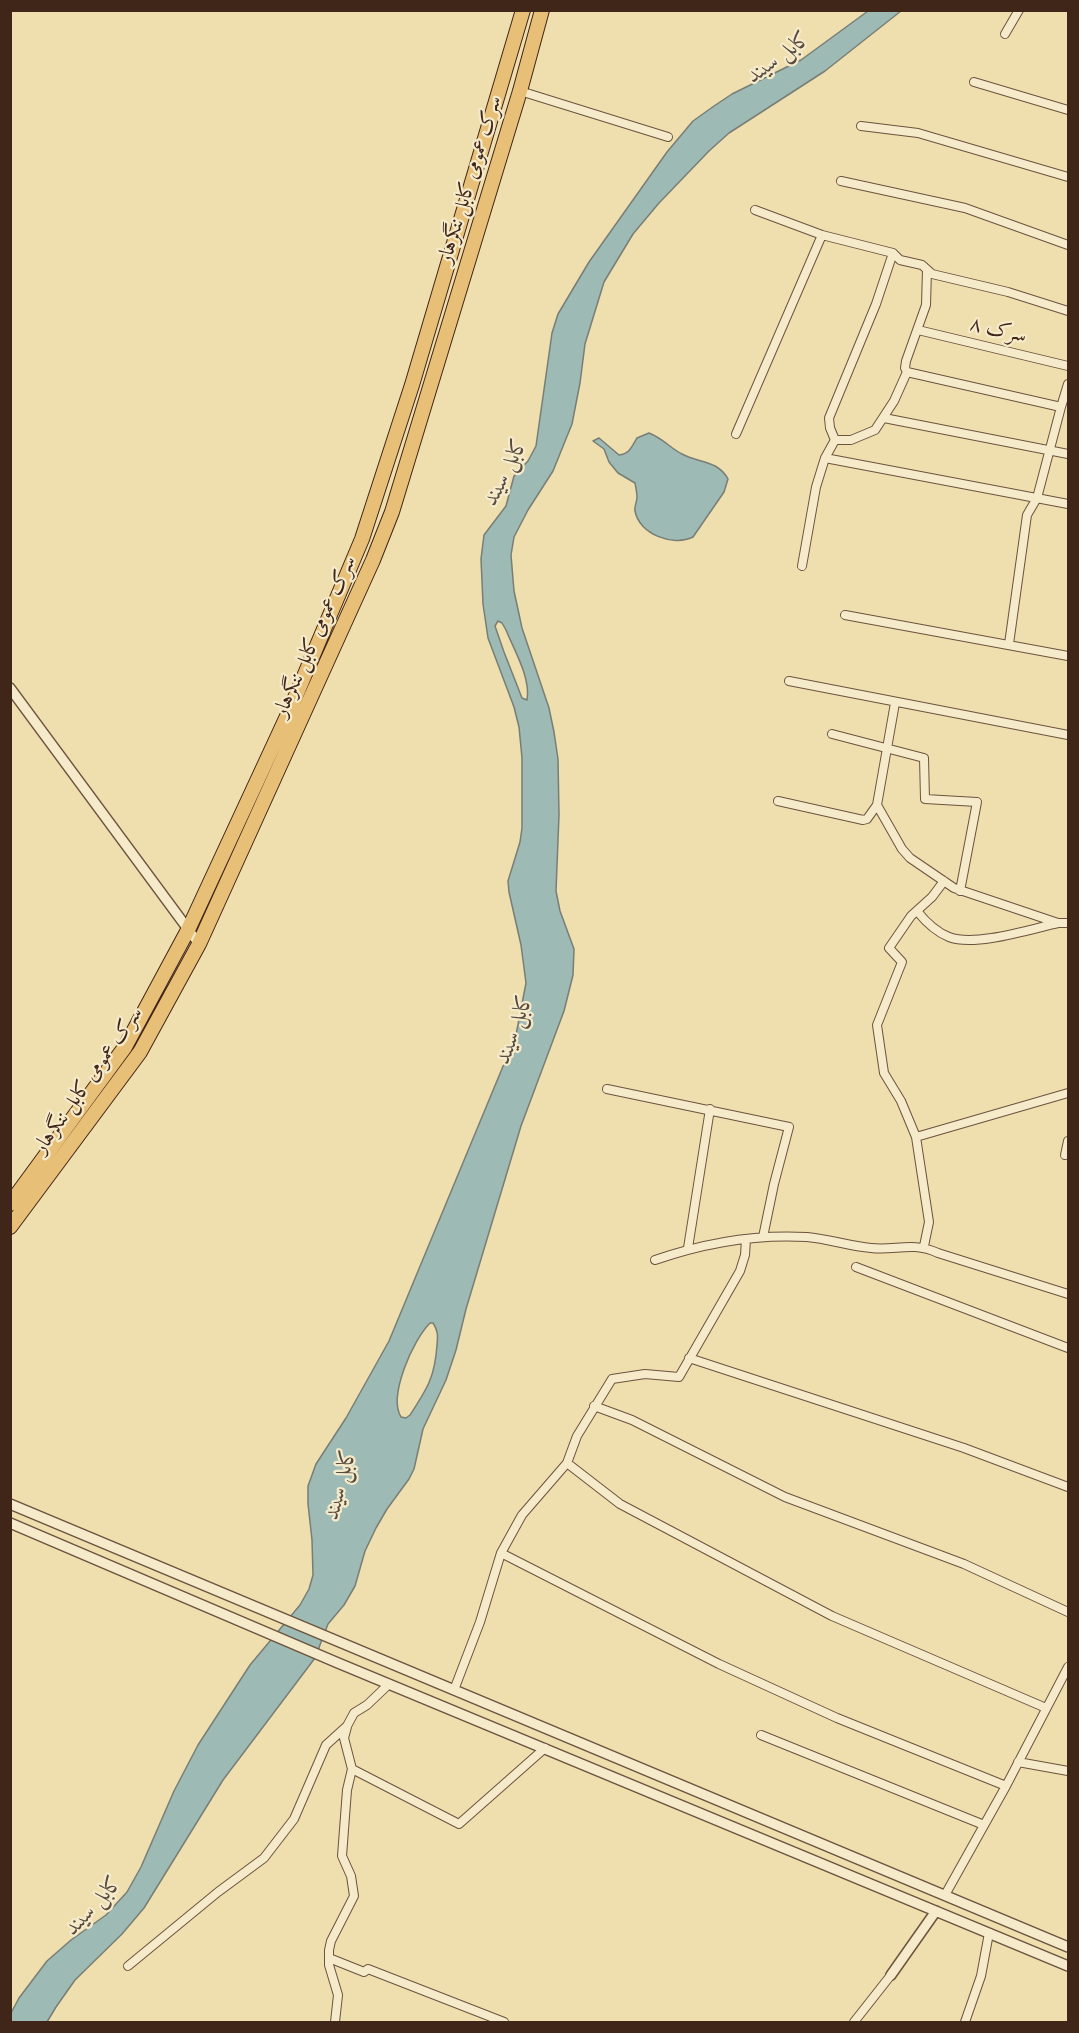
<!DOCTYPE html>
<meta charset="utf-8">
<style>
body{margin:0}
#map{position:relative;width:1079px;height:2033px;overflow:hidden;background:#efdeae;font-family:"IM FELL Double Pica",serif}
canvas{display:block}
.frame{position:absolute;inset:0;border:12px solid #402519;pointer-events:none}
</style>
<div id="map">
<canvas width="1079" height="2033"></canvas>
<div class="frame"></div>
</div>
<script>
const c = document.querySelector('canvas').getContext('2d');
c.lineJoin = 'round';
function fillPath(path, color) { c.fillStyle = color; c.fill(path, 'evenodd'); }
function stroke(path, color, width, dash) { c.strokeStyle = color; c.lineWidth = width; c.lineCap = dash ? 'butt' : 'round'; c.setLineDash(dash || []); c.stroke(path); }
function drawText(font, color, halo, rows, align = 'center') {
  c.font = font + ' "IM FELL Double Pica",Amiri,serif'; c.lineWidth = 4.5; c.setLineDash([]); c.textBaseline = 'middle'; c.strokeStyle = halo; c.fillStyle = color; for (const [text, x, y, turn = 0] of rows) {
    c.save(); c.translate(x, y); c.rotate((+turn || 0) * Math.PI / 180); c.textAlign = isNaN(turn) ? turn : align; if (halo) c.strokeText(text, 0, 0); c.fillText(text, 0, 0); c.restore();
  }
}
const water = new Path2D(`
 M868,11h33l-76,60 -96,62 -20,18 -50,52 -26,31 -29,48 -19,62 -5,39 -8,41 -19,47 -25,39 -14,27 -3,18 3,36 8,37 27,80 5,24 4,27 1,56 -3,76 4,20 14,38 -1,26 -9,36 -43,115 -55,183 -10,41 -10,30 -23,49 -9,40 -5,10 -22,30 -11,19 -11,23 -10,35 -11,19 -16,19 -13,34 -92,122 -79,128 -22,26 -47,46 -19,27 -9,15h-36v-9l8,-15 28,-37 24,-21 35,-25 21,-23 14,-25 33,-76 24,-46 52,-80 50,-60 9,-16 4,-14 -1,-35 -4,-36v-18l8,-22 30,-46 43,-77 127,-306 10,-52 -5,-38 -12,-53 -1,-11 12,-39 2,-14v-70l-3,-31 -5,-20 -26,-69 -5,-34 -2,-45 3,-24 22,-29 8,-30 14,-15 8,-15 16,-113 6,-19 31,-52 78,-110 26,-31 21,-15 18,-12 69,-34zM498,621l4,2 4,7c8,20 25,48 21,70l-5,-2 -18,-46 -9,-26zM430,1323h3c5,7 5,13 4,22 -2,32 -10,44 -27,70l-4,3 -5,-1c-13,-21 12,-77 29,-94z
 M649,433c15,6 21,15 33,21 16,9 36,6 46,25l-4,13 -31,45c-20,10 -54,-3 -58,-26 -1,-4 2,-9 2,-14 0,-4 -1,-9 -2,-14l-17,-10 -9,-11 -5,-13 -11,-8 6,-3 20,17c11,-1 13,-9 18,-17z`);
fillPath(water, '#9dbab4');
stroke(water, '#787e76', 1.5);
const minor = new Path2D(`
 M1005,34l14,-24
 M974,82l94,28
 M520,91l148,46
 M861,126l57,7 150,44
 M841,181l124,27 103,37
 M755,210l67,25 71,18 7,7 22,5 10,9 76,18 60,19
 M918,330l150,36
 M907,372l154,35
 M884,418l184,36
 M736,434l86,-199
 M835,440h16l24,-10 19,-29 13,-29 -2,-4 1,-7 20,-56 1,-35
 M825,458l243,46
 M802,566l14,-79 9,-29 10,-18 -5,-12 -1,-10 47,-114 17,-51
 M845,615l223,41
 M1009,644l18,-129 10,-17 24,-91 7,-23
 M789,681l279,54
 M832,734l92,24 1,41 52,3 -17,89
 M778,801l85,19 4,-1 10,-14 18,-102
 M877,805l25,44 8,9 44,30 104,35
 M917,911c8,10 19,21 32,26 26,10 82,-8 109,-14h10
 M607,1089l182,38 -15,57 -11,53
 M916,1137l152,-44
 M1065,1155l3,-14
 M924,1246l5,-24 -13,-85 -15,-36 -17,-28 -7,-48 25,-63 -13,-14 22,-32 21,-19 12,-16
 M688,1248l22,-139
 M655,1260c49,-17 100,-26 152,-23 22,2 42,9 64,11 25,3 41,-7 67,5l130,41
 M856,1267l212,81
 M689,1358l275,90 104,39
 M594,1406l38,14 153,77 179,67 104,48
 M567,1463l53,41 212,112 214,92
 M501,1553l218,111 118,54 169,68
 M454,1690l26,-68 21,-69 21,-38 45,-52 10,-27 35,-57 33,-5 34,3 61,-106 5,-16 1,-16
 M761,1735l223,90
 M1018,1762l50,9
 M352,1769l107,55 86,-76
 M945,1895l61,-109 62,-119
 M329,1958l35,14 4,-3 136,53
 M128,1966l90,-74 46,-34 30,-39 32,-74 21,-19 7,-13 13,-8 22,-21
 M335,2022l3,-27 -9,-30v-15l2,-9 23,-45 -3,-20 -9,-20 5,-66 5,-21 -8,-31 3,-11
 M854,2022l37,-47
 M965,2022l16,-46 8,-43`);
const tertiary = new Path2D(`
 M10,688l189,256
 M10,1504l1058,443
 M10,1523l328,140 730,303
 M891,1975l45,-64`);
const trunk = new Path2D(`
 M10,1204l115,-157 63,-117 101,-218 73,-173 50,-154 111,-375
 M10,1227l130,-175 59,-108 174,-384 19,-48 128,-421 22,-81`);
stroke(minor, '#6c533e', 10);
stroke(tertiary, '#6c533e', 12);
stroke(trunk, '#402519', 16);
stroke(minor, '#f5eaca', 8);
stroke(tertiary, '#f5eaca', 9);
stroke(trunk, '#e8bf77', 14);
drawText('21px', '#402519', '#f5eaca', [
 ["سرک عمومی کابل ننگرهار",471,180,-73],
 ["سرک ۸",998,331,13],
 ["سرک عمومی کابل ننگرهار",316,637,-66],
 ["سرک عمومی کابل ننگرهار",89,1081,-55]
]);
drawText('italic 22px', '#574a40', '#f5eaca', [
 ["کابل سيند",780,58,-36],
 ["کابل سيند",507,472,-63],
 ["کابل سيند",516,1029,-70],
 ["کابل سيند",342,1484,-75],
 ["کابل سيند",95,1906,-47]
]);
</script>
